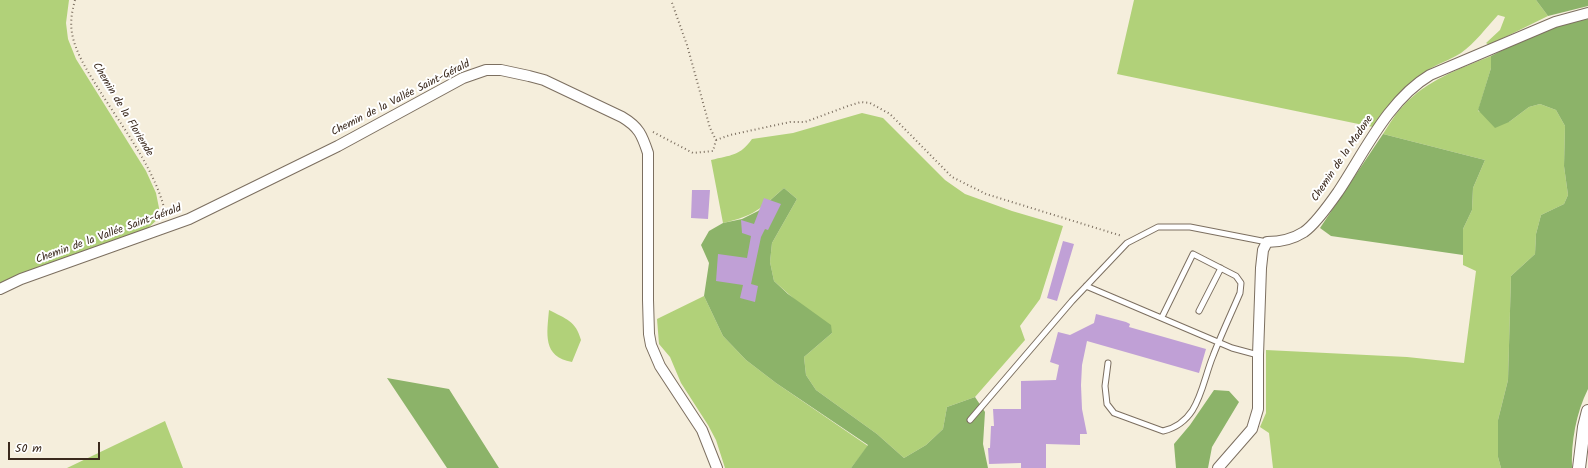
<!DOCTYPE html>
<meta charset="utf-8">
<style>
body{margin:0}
#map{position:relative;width:1588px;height:468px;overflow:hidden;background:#f5eedc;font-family:Kalam,sans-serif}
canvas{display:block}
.scale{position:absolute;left:8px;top:442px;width:92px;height:18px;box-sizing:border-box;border:2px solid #3b2a1e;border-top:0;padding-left:5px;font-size:12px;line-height:14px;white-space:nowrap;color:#3b2a1e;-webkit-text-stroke:3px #fff;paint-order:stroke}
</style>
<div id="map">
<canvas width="1588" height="468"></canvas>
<div class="scale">50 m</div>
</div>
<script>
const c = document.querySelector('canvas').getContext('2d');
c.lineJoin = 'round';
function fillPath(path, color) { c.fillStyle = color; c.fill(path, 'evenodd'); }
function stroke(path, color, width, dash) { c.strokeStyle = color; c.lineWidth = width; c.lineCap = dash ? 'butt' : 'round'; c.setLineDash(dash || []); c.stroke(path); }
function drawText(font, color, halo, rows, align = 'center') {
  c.font = font + ' Kalam,sans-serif'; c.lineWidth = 4; c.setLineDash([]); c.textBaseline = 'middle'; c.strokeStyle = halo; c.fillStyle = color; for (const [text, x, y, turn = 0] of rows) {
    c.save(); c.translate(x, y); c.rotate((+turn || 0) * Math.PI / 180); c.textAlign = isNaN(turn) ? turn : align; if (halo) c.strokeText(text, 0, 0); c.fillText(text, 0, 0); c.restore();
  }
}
fillPath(new Path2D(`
 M0,0h69l-3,23 2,16 8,20 70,112 10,22 3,15v10l-12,11 -91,32 -56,23z
 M1134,0h402l12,16 -59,29 -3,-2 14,-13 5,-13 -7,-2c-12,13 -23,28 -37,38 -11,7 -24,11 -35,18 -22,14 -39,35 -53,56l-256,-53z
 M1491,56v12l-13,43 31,11 20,-15 11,-3 16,6 9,16 -1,40 4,29 -4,9 -23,11 -5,19 -1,20 -24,22 -3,104 -10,40v37l3,11h-228l-4,-35 -9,-6 6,-14v-63l141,7 57,6 12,-92 -13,-6v-36l9,-19 1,-22 12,-28 -102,-26c6,-9 12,-20 20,-28 24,-26 56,-37 88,-50z
 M862,113l21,5 62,62 20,14 47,17 51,15 -23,73 -20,27 5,14 -50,57 -28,10 -4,22 -17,16 -22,13 -27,-24 -61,-44 -10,-15 -2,-18 28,-24 -58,-52 -4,-19 2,-19 25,-44 -13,-11c-24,21 -30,28 -61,35l-12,-63c20,-5 29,-4 41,-21l41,-6z
 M704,296l19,40 23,24 30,23 92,63 -17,22h-126l-9,-28 -8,-15 -27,-42 -11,-26 -11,-13 -2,-25z
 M549,310c17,9 27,11 32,30l-9,22c-30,-5 -25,-29 -23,-52z
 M165,421l18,47h-116z`), '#b1d179');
fillPath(new Path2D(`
 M1536,0h52v6l-40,10z
 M1588,19v370c-12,24 -17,53 -16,79h-71l-3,-11v-37l10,-40 3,-104 24,-22 1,-20 5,-19 23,-11 4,-9 -4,-29 1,-40 -9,-16 -16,-6 -11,3 -20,15 -14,6 -17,-18 13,-42v-12l39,-20 30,-13z
 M1383,134l102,26 -12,28 -1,22 -9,19v26l-132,-19 -11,-8z
 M784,188l13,11 -25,44 -2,19 4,19 14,13 43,31 1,8 -28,24 2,18 10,15 61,44 27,24 22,-13 17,-16 4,-22 28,-10 10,15 -2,32 5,24h-137l17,-23 -92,-62 -30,-23 -23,-24 -19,-40 5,-33 -8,-18 8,-14 14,-8 19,-4 16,-8z
 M387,378l62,11 50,79h-52z
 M1214,390l15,1 10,11 -27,45 -4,21h-32l-2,-24 16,-19z`), '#8cb369');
fillPath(new Path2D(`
 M692,190h18l-2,29 -17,-1z
 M764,198l17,6 -13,26 -3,-1 -4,8 -10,47 7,2 -3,16 -15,-4 3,-13 -27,-4 2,-27 29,4 4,-22 -9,-3 -1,-13 13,4z
 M1063,241l11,3 -17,57 -10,-3z
 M1096,314l30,8 4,2 -1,3 77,22 -7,24 -112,-32 -5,24 -1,20 1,24 5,25h-7v11l-34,-1v24h-25v-5l-32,1 -1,-16h2l1,-22h3l-1,-17h28v-28l35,-1 3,-15 -9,-3 8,-30 12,3 24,-12z`), '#c0a0d6');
const service = new Path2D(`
 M1086,286l146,62 26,7
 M1199,311l22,-43
 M1108,363l-3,23 2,18 7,9 49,18c37,-9 38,-46 50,-75 8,-21 18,-42 27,-63l1,-10 -5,-7 -43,-22 -31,63
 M970,420l102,-119 55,-58 31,-16h32l77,15`);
const minor = new Path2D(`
 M0,289l21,-10 168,-60 149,-73 125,-68 23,-8h15l28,6 15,4 78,37c17,10 20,18 26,36v147l1,34 2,11 9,21 42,64 15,38
 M1218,468l34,-39 6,-20v-54l3,-87 2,-18 4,-8c13,0 26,-3 37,-10 10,-7 27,-30 34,-40 26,-39 50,-92 92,-117l125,-53 33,-9`);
const tertiary = new Path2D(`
 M1579,468l5,-41 4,-16`);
stroke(service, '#7c6f60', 7);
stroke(minor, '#7c6f60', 12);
stroke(tertiary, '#7c6f60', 14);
stroke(new Path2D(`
 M75,0c-3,11 -5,22 -3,33 3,19 16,39 26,55 24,39 59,83 68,128
 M653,132l40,21 20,-2 3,-11 -6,-12 -23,-83 -16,-45
 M716,140l14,-5 60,-13h15l43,-16 13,-4 9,1 20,11 62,63 34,17 136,42`), '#7c6f60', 2, [1, 3]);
stroke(service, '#fff', 5);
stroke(minor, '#fff', 10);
stroke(tertiary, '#fff', 12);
drawText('11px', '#3b2a1e', '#fff', [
 ["Chemin de la Vallée Saint-Gérald",401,99,-27],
 ["Chemin de la Floriende",122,110,59],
 ["Chemin de la Madone",1343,159,-56],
 ["Chemin de la Vallée Saint-Gérald",109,235,-20]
]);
</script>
